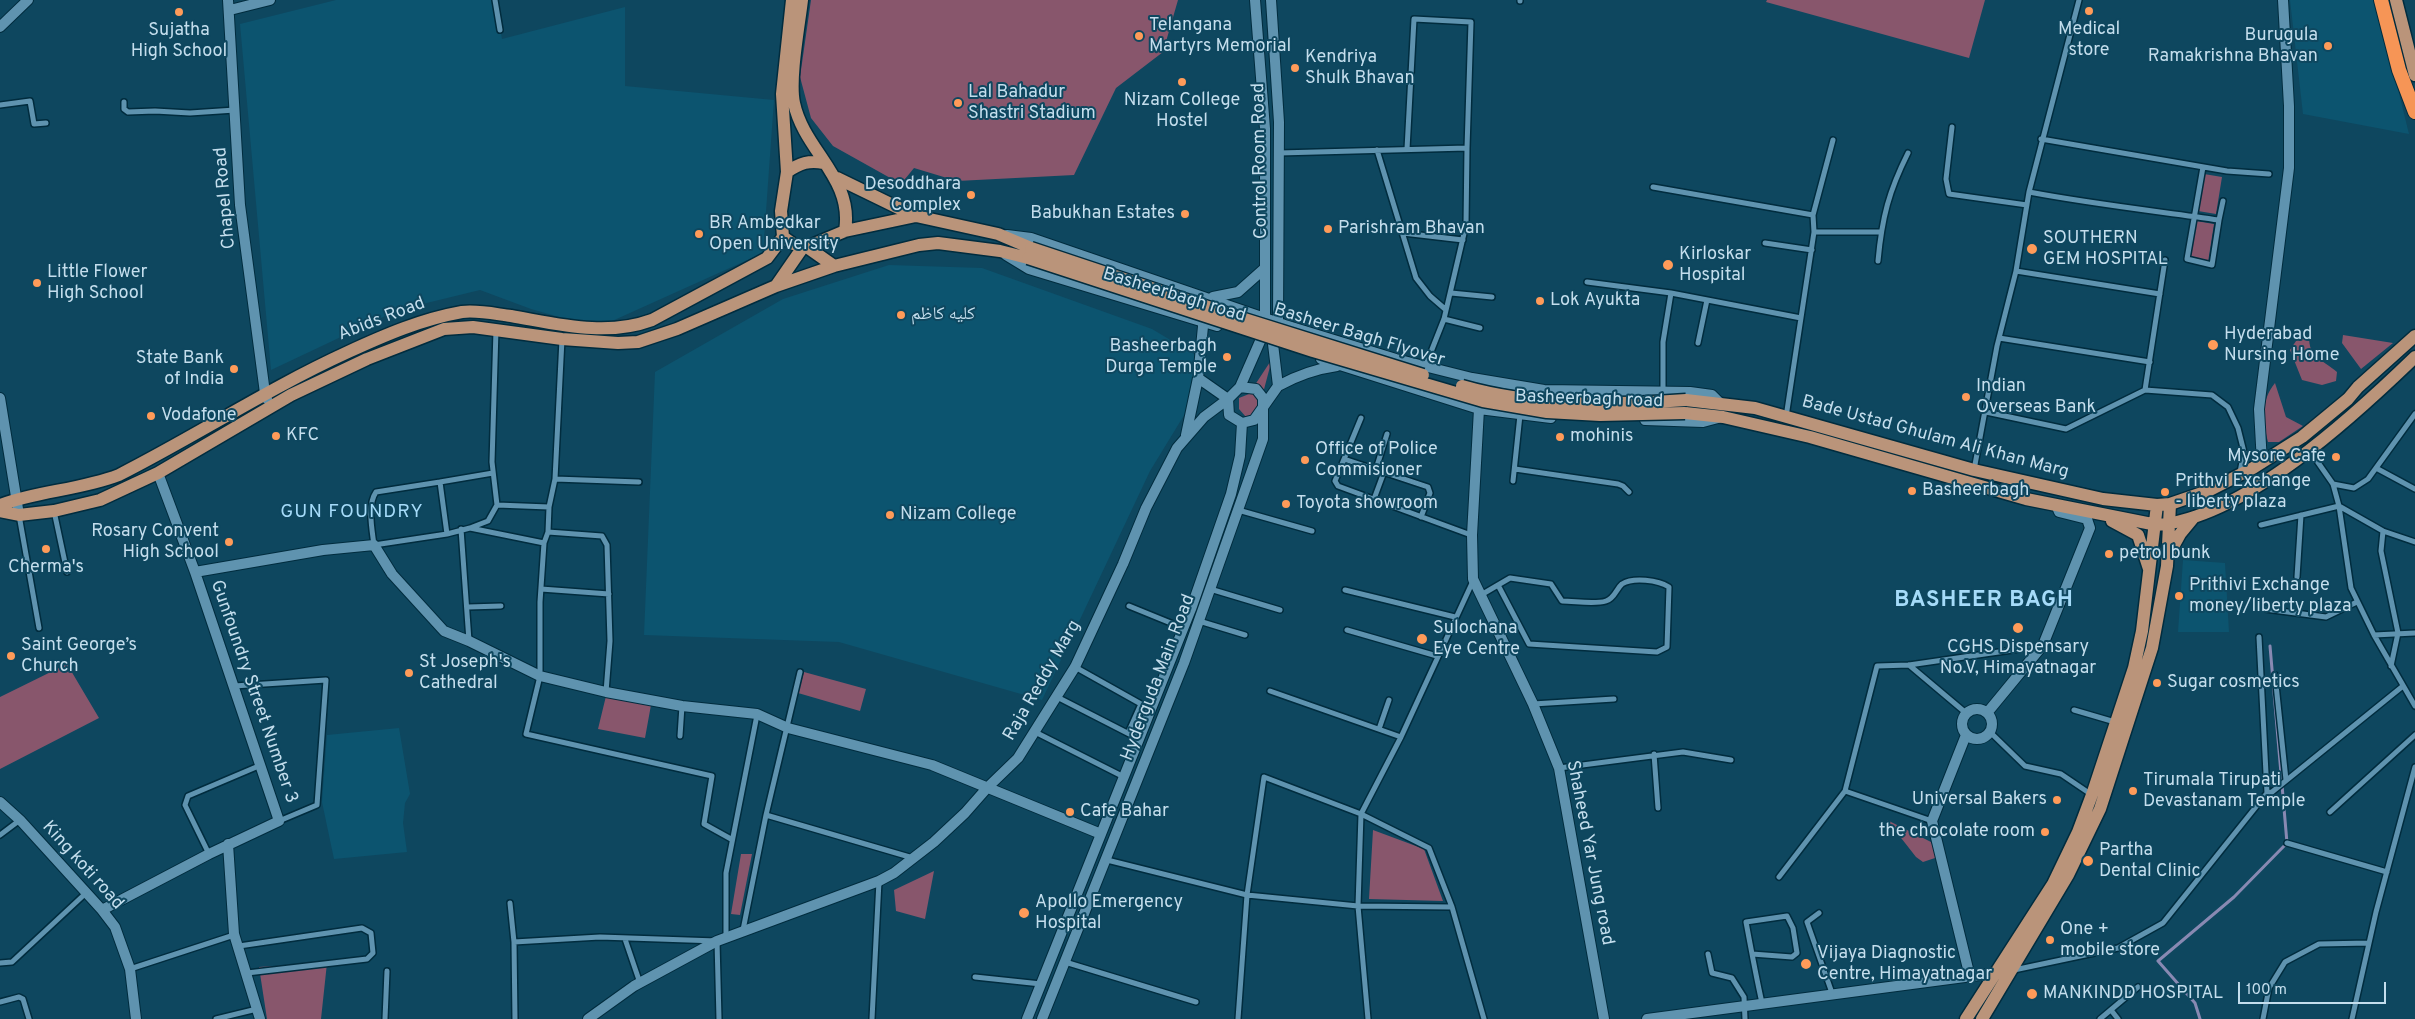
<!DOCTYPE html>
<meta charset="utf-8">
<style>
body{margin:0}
#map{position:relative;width:2415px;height:1019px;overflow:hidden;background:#0e475f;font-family:Overpass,sans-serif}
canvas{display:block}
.scale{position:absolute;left:2238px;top:982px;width:148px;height:22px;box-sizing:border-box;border:2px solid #c4deed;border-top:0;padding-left:6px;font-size:15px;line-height:18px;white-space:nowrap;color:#c4deed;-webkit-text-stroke:4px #0e475f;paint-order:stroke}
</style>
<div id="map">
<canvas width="2415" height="1019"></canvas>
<div class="scale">100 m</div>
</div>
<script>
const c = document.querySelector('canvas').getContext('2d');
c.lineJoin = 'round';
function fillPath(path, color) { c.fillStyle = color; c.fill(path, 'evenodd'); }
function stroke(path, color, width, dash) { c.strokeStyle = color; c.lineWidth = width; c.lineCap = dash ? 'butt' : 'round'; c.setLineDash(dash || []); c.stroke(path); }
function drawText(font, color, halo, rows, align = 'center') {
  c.font = font + ' Overpass,"Noto Naskh Arabic",sans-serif'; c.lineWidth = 4; c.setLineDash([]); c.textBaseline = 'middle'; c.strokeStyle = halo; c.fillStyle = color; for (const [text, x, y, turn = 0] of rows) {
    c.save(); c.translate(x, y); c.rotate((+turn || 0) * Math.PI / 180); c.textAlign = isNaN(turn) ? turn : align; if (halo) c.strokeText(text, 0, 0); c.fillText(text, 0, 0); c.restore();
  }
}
fillPath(new Path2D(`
 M336,0h159l7,39 123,-32v79l149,14 -11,153 -162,73 -24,-4 -46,-13 -51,-19 -82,20 -127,60 -31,-346z
 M2290,0h86l33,134 -106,-20z
 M889,265l93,3 170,61 45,27 3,33 -50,82 -108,229 -203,-58 -195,-7 11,-263 128,-73z
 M2183,560l42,3 4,69h-51z
 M399,728l11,66 -5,9 -2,20 4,29 -73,7 -12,-57 5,-67z`), '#0c546f');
fillPath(new Path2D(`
 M811,0h367l-15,52 -47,36 -42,87 -117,6 -43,-13 -13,16 -68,-38 -22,-28 -11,-41z
 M1767,0h218l-16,58 -203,-56z
 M2204,174l18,3 -6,37 -18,-3z
 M2196,221l18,3 -6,38 -18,-3z
 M2343,335l50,8 -32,26 -19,-26z
 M2309,336c0,23 12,22 28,36l-1,9 -14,4 -20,-5 -12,-30 8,-12z
 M1272,359l-15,57 -11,1 -7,-8v-11l10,-4z
 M2275,383l11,34 17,9 -24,16h-11c-5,-22 -8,-40 7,-59z
 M67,664l32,54 -99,51v-72z
 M804,672l62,17 -6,22 -62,-18z
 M606,696l45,9 -6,33 -47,-9z
 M1887,820l44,22 7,15 -15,5 -7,-5z
 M1373,830l51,19 19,52 -74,-2z
 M741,854h11l-12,61 -9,-1z
 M934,871l-9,48 -29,-8 -2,-21z
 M327,963l-6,56h-54l-8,-52z`), '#88566c');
stroke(new Path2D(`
 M2200,1019l-5,-16 -37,-42 76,-64 53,-54 -17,-197`), '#8889b2', 3);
const street = new Path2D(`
 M495,0l5,30
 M1520,1v-1
 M124,102v7l4,3 27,-1 35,2 45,-3
 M0,105l30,-4 4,23 12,-1
 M1952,127l-6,52 3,15 78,11
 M2041,139l186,32 42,3
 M1407,149l7,-130 57,3 -4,126
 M1377,150l39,128 14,18 15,13
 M1279,153l188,-5 -1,77 -22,94 -19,48
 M1653,187l160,28 1,17h66
 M2029,192c63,12 127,19 190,28l-7,45 -25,-6 16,-92
 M1813,215l20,-75
 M2219,220l4,-19
 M1403,233l60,7
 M1765,243l47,7
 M1878,261c4,-44 11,-70 30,-108
 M2016,271l144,23
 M1587,282l84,11 130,25
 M1451,293l41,4
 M1444,319l36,9
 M496,330l-4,132 5,43 -9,16 -18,7 74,15 -4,59v74l-14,58 186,42 -8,48 27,15
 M1999,338l151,24
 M1698,343l9,-43
 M2145,390l20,-130
 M1663,392v-50l8,-49
 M1986,412l80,17 79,-39 67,5 16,12 10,21 6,24 -4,20
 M1786,417l28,-185
 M1361,418l-26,63 3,5 133,49
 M2310,451l23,33 6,22 12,82 23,47 41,71
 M1344,459l84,28 2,6 -9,24
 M2376,468l39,21
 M1376,469l11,-35
 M1515,469l103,15 5,2 6,6
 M1974,470l23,-124 19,-75 13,-79 50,-192
 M555,479l7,-140
 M1513,481l7,-66
 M440,482l-64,10c-9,13 -4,37 -2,53l73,-11 23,-6
 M2333,484l21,4 14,-9 47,-65
 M1374,499l10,-27
 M497,505l52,2
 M1238,510l74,21
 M54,511l13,61
 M19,515l20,113
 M2261,525l78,-19 44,25 32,11
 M461,529l8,112
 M2383,531l-2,20 17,82 -7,33
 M548,532l54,4 5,9 3,96 -4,51
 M447,534l-7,-52 53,-9
 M544,543l4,-11 1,-25 6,-28 84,3
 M2297,577l4,-62
 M541,589l68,5
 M1210,589l70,21
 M1345,590l110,27
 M1481,595l17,-10 31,59 128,8 10,-5 2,-60c-11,-7 -36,-10 -47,-3 -6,5 -7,14 -16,17 -12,4 -31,0 -44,0l-11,-17 -41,-6 -12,7
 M1129,606l54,22
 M468,607l33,-1
 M2265,609l61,8 31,-15
 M1199,621l46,14
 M1347,630l90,26
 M2374,635l41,-2
 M2259,637l8,156
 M1909,665l57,48
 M1075,667l66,37 -13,29
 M800,672l-34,143 147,43
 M2275,675l11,105
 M234,686l92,-6 -9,125 -38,16
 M1270,691l131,46
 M1057,697l82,42
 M1533,704l81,-5
 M2074,710l41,12
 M1379,729l10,-29
 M1035,732l89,45
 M1990,732l35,34 36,8 31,21
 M680,736l2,-30
 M1654,754l4,54
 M1559,768l124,-16 48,8
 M1845,791l87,30
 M2330,812l85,-77
 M0,835l20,-15
 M2287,843l100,29
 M209,854l-24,-49 3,-9 73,-31
 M1107,860l140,35 111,11 94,1
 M1779,877l66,-86 32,-125 32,-1 131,-19
 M510,903l4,39
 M1819,913l-12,9 25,71
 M743,930l23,-115
 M726,936v-63l31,-158
 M625,939l15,44
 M239,946l123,-18 9,5 2,20 -6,6 -120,14
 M1708,954l4,19 20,5 12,19 1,22
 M1752,954l40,3 5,-4 -4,-25 -6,-12 -41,6c5,27 10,54 16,81
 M1065,962l131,40
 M0,963l12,-1 74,-69
 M130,969l104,-34
 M2014,970l104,-22 45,-25 104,-130 5,-1 131,-106
 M975,977l66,7
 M0,1002l19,-5 4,2 6,20
 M2111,1010l7,9
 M216,1019l41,-10
 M385,1019l2,-48
 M515,1019l-1,-77 86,-5 117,4 2,78
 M872,1019l7,-138
 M1238,1019l9,-124 17,-118 97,37 68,34 23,59 32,112
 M1368,1019l-10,-113 3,-92 40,-77 72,-156
 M2100,1019l38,-32
 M2263,1019l6,-31 16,-26 34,-18 50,-1
 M2352,1019l24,-107 39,-145`);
const secondary = new Path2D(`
 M228,0l12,205 25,188 2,6
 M230,10l40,-10
 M0,27l28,-27
 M1007,235l24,3 254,87 111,34 76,19 72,12 146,2 22,3 9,9
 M1006,255l23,14 188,57
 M1213,297l25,-5 27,-24
 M1204,316l-6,62 30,21
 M1321,359l158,50 72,9
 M1278,386c20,-11 37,-17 59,-20
 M0,398l19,117
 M1228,399l1,16 13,8 12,-3 24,-34 -5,-42 5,-22 1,-200 -8,-122
 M1479,409l-7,126 1,44 60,125 26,64 45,251
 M1645,420l58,2 15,-4
 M1186,435l12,-57
 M2262,463l-3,-54 30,-241v-62l-6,-106
 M195,572l128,-22 51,-5 18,29 52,57 25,10 71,35 66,16 76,14 75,8 31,14 144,37 169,69
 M1962 724a15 15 0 1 1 30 0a15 15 0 1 1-30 0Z
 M1987,713l56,-68 47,-117 -3,-9 -28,-7 -2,-5
 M1966,735l-34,86 38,156
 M0,802l21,19 81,89 13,17 15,42 6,50
 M228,844l6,90 26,85
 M102,910l107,-56 70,-33 -84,-249 -37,-99
 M588,1019l46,-33 83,-45 162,-60 15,-8 40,-31 31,-29 22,-25 31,-30 57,-91 48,-103 23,-56 31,-60 27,-31 24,-18 12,-12 21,-48 4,-21v-189l-10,-129
 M1027,1019l164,-410 40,-115 9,-38 2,-33
 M1042,1019l142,-356 79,-224v-41l-7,-9 -16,-2
 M1647,1019l348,-46`);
const primary = new Path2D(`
 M802,0c-3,26 -13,79 -8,103 10,48 60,75 51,128
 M2396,0l19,75
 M787,172c13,-9 22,-12 37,-9
 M837,178l78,38
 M783,237l10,7 14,3 38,-16 71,-15 82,18 33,14
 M783,237l-2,-26 6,-39 -5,-78 10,-94
 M807,247l27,19
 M776,286l27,-39
 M1686,400l69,8 219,62 129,29 54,6 13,-1 38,-13 45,-23 49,-31 46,-38 10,-12 57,-51
 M1685,413l38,4 87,20 216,62 131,26c87,-7 197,-109 258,-168
 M0,505c38,-14 80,-15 119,-30 77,-39 150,-87 229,-123 37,-17 74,-33 114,-40 16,-2 33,2 49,4 47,8 95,21 141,4l115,-62 16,-21
 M0,511l19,4 35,-4 46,-11 58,-27 133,-78 76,-36 77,-30 29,-2 89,12 56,4 20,-1 39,-13 99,-43 58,-20 85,-21 19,-2 62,8 28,7
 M2112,521l26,14 11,34
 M2169,554l11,-20 14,-17
 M1966,1019l87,-135 25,-52 15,-40 41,-124 8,-37 15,-126
 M1982,1019l86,-144 32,-66 52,-161 15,-82 3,-62`);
const highway = new Path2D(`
 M2381,0l18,70 16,42`);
stroke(street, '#012c3e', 8);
stroke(secondary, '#012c3e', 12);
stroke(primary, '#012c3e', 15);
stroke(highway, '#012c3e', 16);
stroke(street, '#5f93af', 5);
stroke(secondary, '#5f93af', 10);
stroke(primary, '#ba947a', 12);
stroke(highway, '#f69556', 14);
const primaryBridge = new Path2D(`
 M1031,248l207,69 185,58
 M1028,258l285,93 170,50 64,11 53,3 85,-2
 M1462,386c73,21 149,19 224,14`);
stroke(primaryBridge, '#012c3e', 15, []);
stroke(primaryBridge, '#ba947a', 12);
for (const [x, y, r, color] of [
 [2089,11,5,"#ff9b59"],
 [179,12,5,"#ff9b59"],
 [1139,36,5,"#ff9b59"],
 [2328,46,5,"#ff9b59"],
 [1295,68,5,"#ff9b59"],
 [1182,82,5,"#ff9b59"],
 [958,103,5,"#ff9b59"],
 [971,195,5,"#ff9b59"],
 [1185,214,5,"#ff9b59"],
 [1328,229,5,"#ff9b59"],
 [699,234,5,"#ff9b59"],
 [2032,249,6,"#ff9b59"],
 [1668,265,6,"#ff9b59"],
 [37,283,5,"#ff9b59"],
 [1540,301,5,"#ff9b59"],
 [901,315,5,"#ff9b59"],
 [2213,345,6,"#ff9b59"],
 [1227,357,5,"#ff9b59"],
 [234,369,5,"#ff9b59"],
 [1966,397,5,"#ff9b59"],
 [151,416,5,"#ff9b59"],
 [276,436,5,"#ff9b59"],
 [1560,437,5,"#ff9b59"],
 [2336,457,5,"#ff9b59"],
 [1305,460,5,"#ff9b59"],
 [1912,491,5,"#ff9b59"],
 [2165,492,5,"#ff9b59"],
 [1286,504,5,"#ff9b59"],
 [890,515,5,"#ff9b59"],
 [229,542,5,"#ff9b59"],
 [46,549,5,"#ff9b59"],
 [2109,554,5,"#ff9b59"],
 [2179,596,5,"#ff9b59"],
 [2018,628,6,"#ff9b59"],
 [1422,639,6,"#ff9b59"],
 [11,656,5,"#ff9b59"],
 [409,673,5,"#ff9b59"],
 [2157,683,5,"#ff9b59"],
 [2133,791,5,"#ff9b59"],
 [2057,800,5,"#ff9b59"],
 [1070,812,5,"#ff9b59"],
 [2045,832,5,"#ff9b59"],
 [2088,861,6,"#ff9b59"],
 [1024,913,6,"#ff9b59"],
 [2050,940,5,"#ff9b59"],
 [1806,964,6,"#ff9b59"],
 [2032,994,6,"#ff9b59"]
]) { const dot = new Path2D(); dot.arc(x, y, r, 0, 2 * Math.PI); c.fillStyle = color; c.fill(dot); stroke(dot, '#0e475f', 2); }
drawText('18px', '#c4deed', '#0e475f', [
 ["Telangana",1149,26],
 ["Martyrs Memorial",1149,47],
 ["Medical",2089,30,"center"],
 ["store",2089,51,"center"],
 ["Sujatha",179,31,"center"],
 ["High School",179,52,"center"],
 ["Burugula",2318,36,"right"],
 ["Ramakrishna Bhavan",2318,57,"right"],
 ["Kendriya",1305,58],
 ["Shulk Bhavan",1305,79],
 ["Lal Bahadur",968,93],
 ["Shastri Stadium",968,114],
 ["Nizam College",1182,101,"center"],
 ["Hostel",1182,122,"center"],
 ["Desoddhara",961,185,"right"],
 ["Complex",961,206,"right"],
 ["Babukhan Estates",1175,214,"right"],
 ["BR Ambedkar",709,224],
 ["Open University",709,245],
 ["Parishram Bhavan",1338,229],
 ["SOUTHERN",2043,239],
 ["GEM HOSPITAL",2043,260],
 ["Kirloskar",1679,255],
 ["Hospital",1679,276],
 ["Little Flower",47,273],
 ["High School",47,294],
 ["Lok Ayukta",1550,301],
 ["كليه كاظم",911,315],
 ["Hyderabad",2224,335],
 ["Nursing Home",2224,356],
 ["Basheerbagh",1217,347,"right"],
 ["Durga Temple",1217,368,"right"],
 ["State Bank",224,359,"right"],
 ["of India",224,380,"right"],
 ["Indian",1976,387],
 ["Overseas Bank",1976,408],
 ["Vodafone",161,416],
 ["KFC",286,436],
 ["mohinis",1570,437],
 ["Office of Police",1315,450],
 ["Commisioner",1315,471],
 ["Mysore Cafe",2326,457,"right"],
 ["Prithvi Exchange",2175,482],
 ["- liberty plaza",2175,503],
 ["Basheerbagh",1922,491],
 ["Toyota showroom",1296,504],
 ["Nizam College",900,515],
 ["Rosary Convent",219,532,"right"],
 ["High School",219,553,"right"],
 ["petrol bunk",2119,554],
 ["Cherma's",46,568,"center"],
 ["Prithivi Exchange",2189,586],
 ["money/liberty plaza",2189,607],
 ["Sulochana",1433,629],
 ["Eye Centre",1433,650],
 ["Saint George’s",21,646],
 ["Church",21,667],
 ["CGHS Dispensary",2018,648,"center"],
 ["No.V, Himayatnagar",2018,669,"center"],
 ["St Joseph's",419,663],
 ["Cathedral",419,684],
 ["Sugar cosmetics",2167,683],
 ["Tirumala Tirupati",2143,781],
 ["Devastanam Temple",2143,802],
 ["Universal Bakers",2047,800,"right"],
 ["Cafe Bahar",1080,812],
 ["the chocolate room",2035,832,"right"],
 ["Partha",2099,851],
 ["Dental Clinic",2099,872],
 ["Apollo Emergency",1035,903],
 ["Hospital",1035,924],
 ["One +",2060,930],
 ["mobile store",2060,951],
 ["Vijaya Diagnostic",1817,954],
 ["Centre, Himayatnagar",1817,975],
 ["MANKINDD HOSPITAL",2043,994]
], 'left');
drawText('18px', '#c4deed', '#0e475f', [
 ["Control Room Road",1261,161,-91],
 ["Chapel Road",226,198,-95],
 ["Basheerbagh road",1174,296,17],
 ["Abids Road",382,320,-21],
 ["Basheer Bagh Flyover",1359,336,17],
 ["Basheerbagh road",1589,400,2],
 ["Bade Ustad Ghulam Ali Khan Marg",1935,438,15],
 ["Hyderguda Main Road",1159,678,-69],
 ["Raja Reddy Marg",1043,681,-60],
 ["Gunfoundry Street Number 3",253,692,71],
 ["Shaheed Yar Jung road",1589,853,79],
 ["King koti road",82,866,48]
]);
c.letterSpacing = '1px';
drawText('19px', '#a5dbf9', '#0e475f', [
 ["GUN FOUNDRY",352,513]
]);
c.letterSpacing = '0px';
c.letterSpacing = '1px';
drawText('bold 22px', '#a5dbf9', '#0e475f', [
 ["BASHEER BAGH",1984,602]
]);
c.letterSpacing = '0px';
</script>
